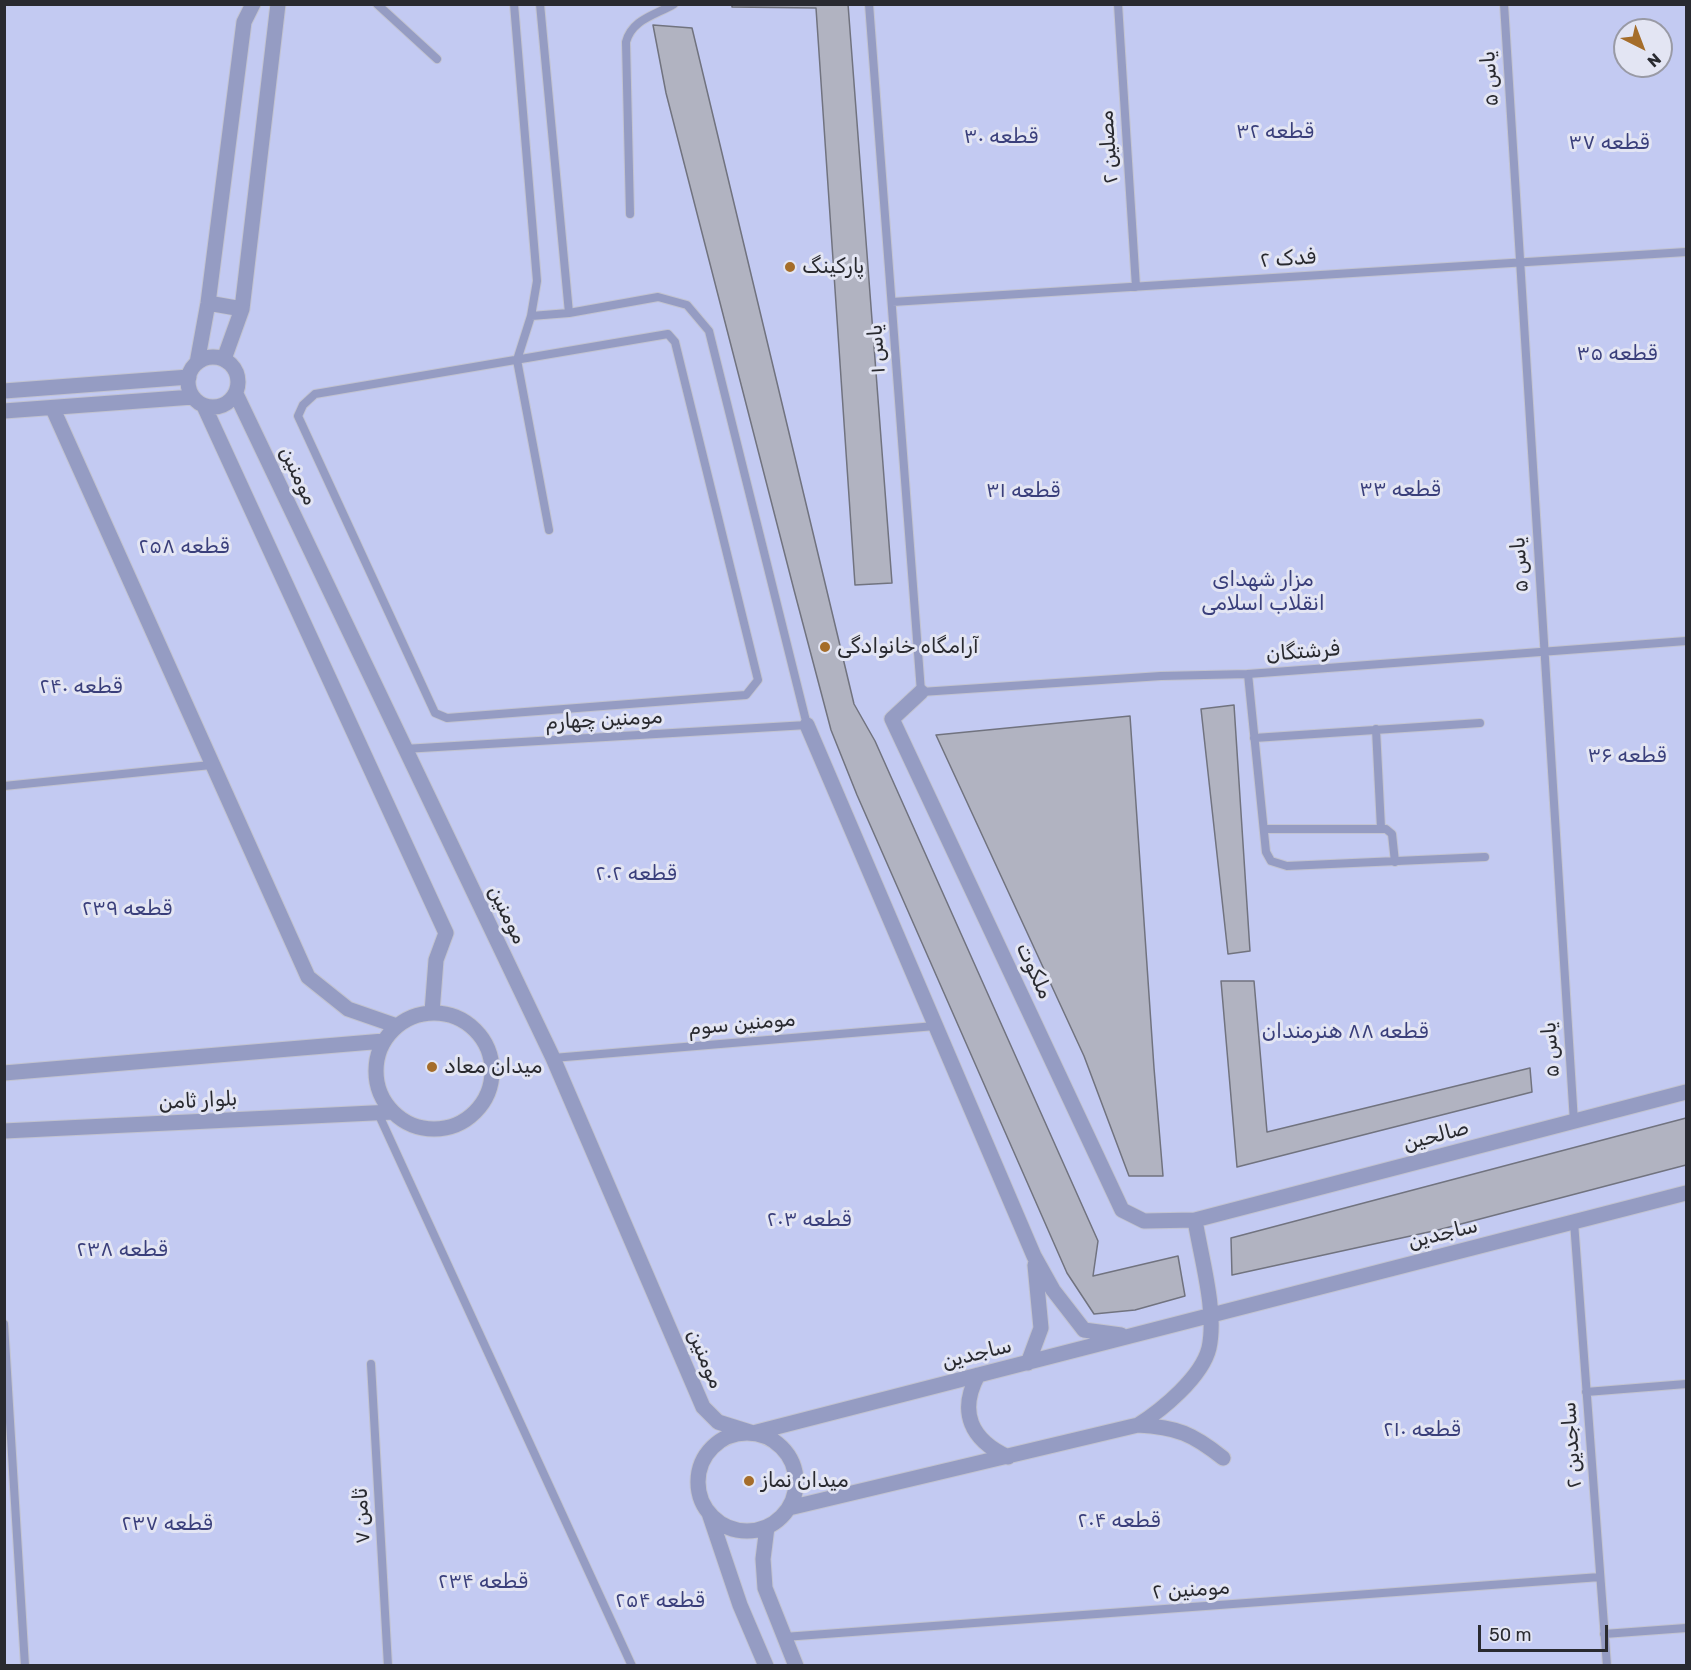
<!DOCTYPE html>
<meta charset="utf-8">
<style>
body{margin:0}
#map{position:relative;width:1691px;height:1670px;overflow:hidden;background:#e3e5f3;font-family:Rubik,sans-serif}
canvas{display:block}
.frame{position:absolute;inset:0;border:6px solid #292a30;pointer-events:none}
.north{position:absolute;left:1613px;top:18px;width:60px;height:60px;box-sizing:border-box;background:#e3e5f3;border:2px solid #999aa5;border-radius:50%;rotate:138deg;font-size:16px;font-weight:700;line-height:24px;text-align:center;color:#292a30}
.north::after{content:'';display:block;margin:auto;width:21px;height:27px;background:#a56d2a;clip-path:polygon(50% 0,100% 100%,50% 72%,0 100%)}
.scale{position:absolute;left:1478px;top:1625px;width:130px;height:27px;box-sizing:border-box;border:3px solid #292a30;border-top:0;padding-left:8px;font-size:18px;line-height:21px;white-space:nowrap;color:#292a30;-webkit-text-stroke:4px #e3e5f3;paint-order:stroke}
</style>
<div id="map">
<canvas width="1691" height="1670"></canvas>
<div class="frame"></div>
<div class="north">N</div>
<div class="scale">50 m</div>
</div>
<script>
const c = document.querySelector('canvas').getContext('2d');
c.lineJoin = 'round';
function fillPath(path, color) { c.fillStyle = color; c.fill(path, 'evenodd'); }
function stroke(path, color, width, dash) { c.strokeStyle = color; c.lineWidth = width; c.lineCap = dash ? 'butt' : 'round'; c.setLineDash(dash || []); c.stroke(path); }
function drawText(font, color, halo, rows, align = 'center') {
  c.font = font + ' Rubik,"Noto Sans Arabic",sans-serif'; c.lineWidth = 6; c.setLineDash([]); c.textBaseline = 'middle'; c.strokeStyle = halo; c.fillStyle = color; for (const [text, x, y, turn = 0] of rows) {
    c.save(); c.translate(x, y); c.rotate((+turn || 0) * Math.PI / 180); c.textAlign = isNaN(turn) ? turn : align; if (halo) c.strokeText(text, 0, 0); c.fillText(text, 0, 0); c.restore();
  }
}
fillPath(new Path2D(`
 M4,5h1682v1660h-1681zM1625,30h36v36h-36z`), '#c3caf2');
const building = new Path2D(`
 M732,4h116l44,579 -37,2 -39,-577 -84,-1z
 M653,25l39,3 162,676 21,37 223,500 -5,35 85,-20 7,40 -50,14 -41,4 -27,-41 -210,-478 -26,-65 -37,-140 -128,-497z
 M1234,705l16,246 -22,3 -27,-245z
 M1130,716l24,352 9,108h-34l-45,-120 -148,-321z
 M1221,981h33l13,151 263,-64 2,24 -295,75z
 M1686,1118v47l-248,65 -206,45 -1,-37z`);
fillPath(building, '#b1b3c1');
stroke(building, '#71737f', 1.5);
const service = new Path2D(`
 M377,4l60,55
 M514,4l23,277 -6,35 -14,44 32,170
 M540,4l29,309
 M869,4l52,688 240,-16 87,-2 438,-33
 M1118,4l18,283
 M1504,4l70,1118
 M630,214l-4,-172c6,-23 30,-27 48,-38
 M892,302l794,-50
 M668,334l7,8 83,338 -12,15 -299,23 -12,-5 -137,-297 5,-11 12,-11z
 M1248,674l18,178 5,9 16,5 198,-9
 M1376,729l5,99
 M1254,738l226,-15
 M404,749l403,-24 -98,-394 -22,-26 -29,-8 -89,16 -38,3
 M4,786l207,-21
 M1264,829h122l6,5 3,28
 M553,1058l382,-32
 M378,1113l254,553
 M1574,1222l33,444
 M4,1324l21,342
 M371,1364l17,302
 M1586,1392l100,-8
 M1604,1634l82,-6
 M784,1637l816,-60`);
const tertiary = new Path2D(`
 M208,303l34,6
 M188 382a25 25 0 1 1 50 0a25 25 0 1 1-50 0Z
 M224,359l18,-50 36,-305
 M197,363l11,-60 36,-281 9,-18
 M4,391l185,-14
 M236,394l317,664 150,349 15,15 35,11c311,-80 622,-160 933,-240
 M204,406l242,527 -10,27 -4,52
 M53,409l255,568 40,32 49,17
 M4,411l189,-14
 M921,692l-29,27 230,491 22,11 51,-1 491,-128
 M807,725l227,531 19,34 31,40 37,5
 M376 1071a58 58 0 1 1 116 0a58 58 0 1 1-116 0Z
 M4,1073l380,-32
 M4,1131l389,-19
 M1028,1363l13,-35 -6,-63
 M978,1375c-20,37 -7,65 30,82
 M1138,1425c24,-15 64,-48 71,-77 8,-37 -8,-90 -14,-128
 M698 1482a49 49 0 1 1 98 0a49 49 0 1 1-98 0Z
 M789,1508l349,-83c39,2 55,9 85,33
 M709,1513l31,92 26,61
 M767,1527l-4,32 2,29 31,78`);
stroke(service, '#c2c3d0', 10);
stroke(tertiary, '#c2c3d0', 17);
stroke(service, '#959cc3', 8);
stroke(tertiary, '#959cc3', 15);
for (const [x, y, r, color] of [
 [790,267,6,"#a56d2a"],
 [825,647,6,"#a56d2a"],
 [432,1067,6,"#a56d2a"],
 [749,1481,6,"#a56d2a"]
]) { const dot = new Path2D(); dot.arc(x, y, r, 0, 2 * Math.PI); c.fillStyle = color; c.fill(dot); stroke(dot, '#e3e5f3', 2); }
drawText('21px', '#292a30', '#e3e5f3', [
 ["یاس ۵",1490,79,-94],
 ["مصلین ۲",1109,147,-94],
 ["فدک ۲",1288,259,-4],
 ["یاس ۱",877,349,-94],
 ["مومنین",298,476,65],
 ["یاس ۵",1520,565,-94],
 ["فرشتگان",1303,652,-5],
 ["مومنین چهارم",604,720,-3],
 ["مومنین",507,915,64],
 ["ملکوت",1034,971,65],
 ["مومنین سوم",742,1024,-5],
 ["یاس ۵",1551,1050,-94],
 ["بلوار ثامن",198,1101,-3],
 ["صالحین",1436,1136,-15],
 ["ساجدین",1443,1234,-14],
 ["ساجدین",977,1354,-14],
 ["مومنین",705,1359,67],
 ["ساجدین ۲",1572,1445,-94],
 ["ثامن ۷",362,1516,-93],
 ["مومنین ۲",1191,1590,-4]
]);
drawText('21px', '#3a3f7b', '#e3e5f3', [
 ["قطعه ۳۲",1275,132],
 ["قطعه ۳۰",1001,137],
 ["قطعه ۳۷",1609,143],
 ["قطعه ۳۵",1617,354],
 ["قطعه ۳۳",1400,490],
 ["قطعه ۳۱",1023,491],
 ["قطعه ۲۵۸",184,547],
 ["مزار شهدای",1263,580],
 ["انقلاب اسلامی",1263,604],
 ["قطعه ۲۴۰",81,687],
 ["قطعه ۳۶",1627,756],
 ["قطعه ۲۰۲",636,874],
 ["قطعه ۲۳۹",127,909],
 ["قطعه ۸۸ هنرمندان",1345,1032],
 ["قطعه ۲۰۳",809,1220],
 ["قطعه ۲۳۸",122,1250],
 ["قطعه ۲۱۰",1422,1430],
 ["قطعه ۲۰۴",1119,1521],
 ["قطعه ۲۳۷",167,1524],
 ["قطعه ۲۳۴",483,1582],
 ["قطعه ۲۵۴",660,1601]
]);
drawText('21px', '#292a30', '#e3e5f3', [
 ["پارکینگ",802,267],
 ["آرامگاه خانوادگی",837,647],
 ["میدان معاد",444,1067],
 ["میدان نماز",761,1481]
], 'left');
</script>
